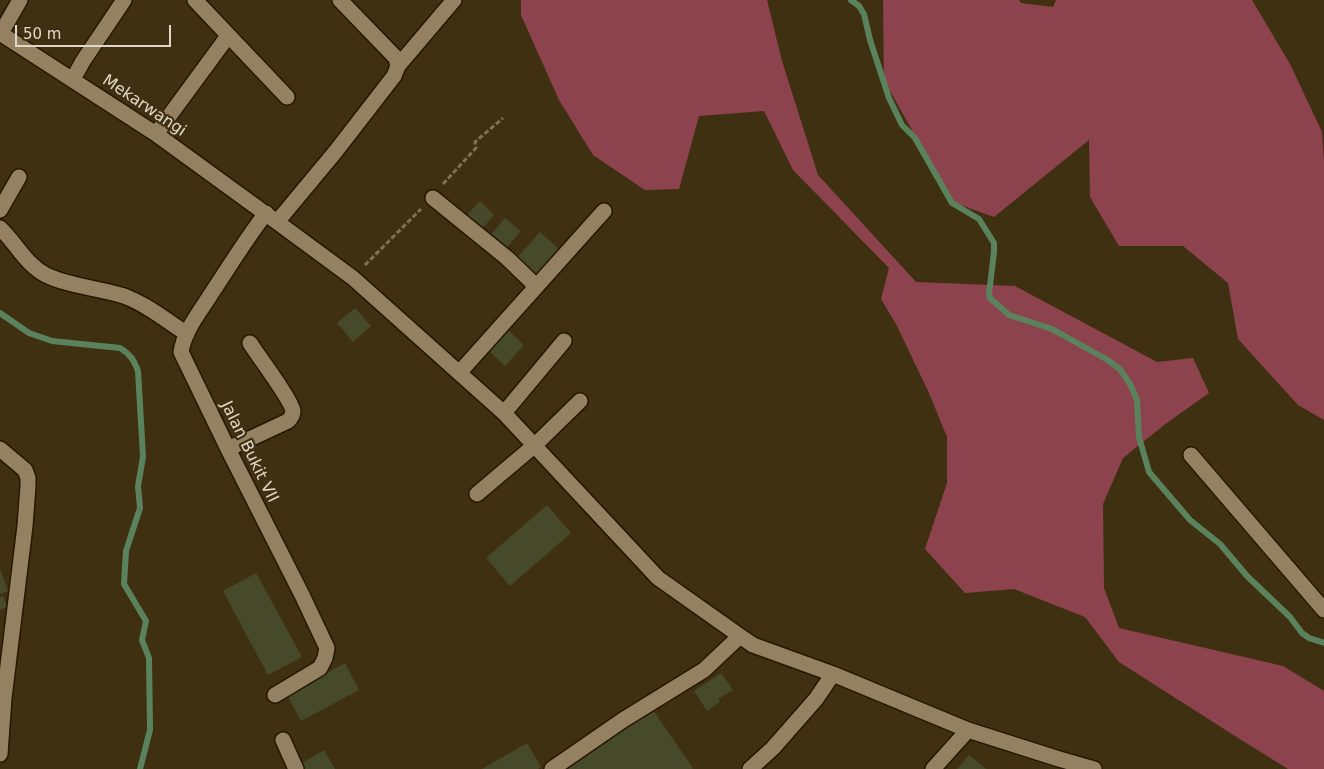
<!DOCTYPE html>
<style>
body{margin:0}
#map{position:relative;width:1324px;height:769px;overflow:hidden;background:#403012;font-family:"DejaVu Sans",sans-serif}
canvas{display:block}
.scale{position:absolute;left:15px;top:25px;width:156px;height:22px;box-sizing:border-box;border:2px solid #e2d8c7;border-top:0;padding-left:6px;font-size:15px;line-height:18px;white-space:nowrap;color:#e2d8c7;-webkit-text-stroke:4px #403012;paint-order:stroke}
</style>
<div id="map">
<canvas width="1324" height="769"></canvas>
<div class="scale">50 m</div>
</div>
<script>
const c = document.querySelector('canvas').getContext('2d');
c.lineJoin = 'round';
function fillPath(path, color) { c.fillStyle = color; c.fill(path, 'evenodd'); }
function stroke(path, color, width, dash) { c.strokeStyle = color; c.lineWidth = width; c.lineCap = dash ? 'butt' : 'round'; c.setLineDash(dash || []); c.stroke(path); }
function drawText(font, color, halo, rows, align = 'center') {
  c.font = font + ' "DejaVu Sans",sans-serif'; c.lineWidth = 4.5; c.setLineDash([]); c.textBaseline = 'middle'; c.strokeStyle = halo; c.fillStyle = color; for (const [text, x, y, turn = 0] of rows) {
    c.save(); c.translate(x, y); c.rotate((+turn || 0) * Math.PI / 180); c.textAlign = isNaN(turn) ? turn : align; if (halo) c.strokeText(text, 0, 0); c.fillText(text, 0, 0); c.restore();
  }
}
fillPath(new Path2D(`
 M521,0h246l15,61 36,114 98,107 99,4 142,76 36,-4 16,35 -45,32 -41,33 -20,46 1,84 15,40 164,38 41,25v78h-36l-53,-33 -116,-74 -34,-45 -71,-28 -49,4 -40,-44 22,-66v-46l-18,-44 -33,-69 -15,-25 8,-31 -96,-98 -29,-59 -65,5 -20,73 -34,1 -52,-35 -34,-55 -38,-85z
 M883,0h136l2,3 32,4 3,-7h196l38,64 32,68 2,30v258l-26,-15 -60,-66 -10,-56 -45,-37h-64l-29,-49 -1,-57 -95,77 -42,-15 -68,-122z`), '#8d434e');
stroke(new Path2D(`
 M851,0l8,6 5,8 6,26 19,58 13,27 13,13 37,65 27,16 15,24v9l-5,42 1,4 19,17 43,14 54,30 14,10 10,15 7,16 2,37 10,35 41,48 30,24 27,32 43,41 12,16 7,5 15,5
 M0,313l29,20 23,8 68,7c10,6 14,12 18,23l5,86 -5,29 2,22 -14,43 -2,33 22,37 -4,19 7,18 1,72 -10,39`), '#5a835d', 6);
fillPath(new Path2D(`
 M480,201l14,14 -13,15 -15,-14z
 M505,218l16,13 -15,18 -16,-13z
 M540,232l20,18 -27,29 -19,-18z
 M355,308l16,18 -18,16 -16,-19z
 M507,329l17,16 -19,21 -17,-16z
 M547,505l24,28 -61,53 -24,-28z
 M0,569l8,22 -8,3z
 M256,573l46,84 -34,18 -45,-84z
 M3,596l4,11 -7,3v-13z
 M345,663l14,27 -58,31 -14,-26z
 M721,673l12,17 -15,9 2,3 -13,9 -13,-20z
 M653,710l40,58 -1,1h-125z
 M527,743l14,24 -3,2h-56z
 M324,750l11,19h-36l-2,-3z
 M969,755l17,14h-29z`), '#464a2a');
const minor = new Path2D(`
 M195,0l92,97
 M340,0l56,58 2,8
 M0,33l156,101 121,88 76,56 151,135 154,165 82,58 13,9 80,29 135,56 91,29 35,10
 M1,33l19,-33
 M73,79l10,-18 41,-61
 M156,134l72,-98
 M433,198l74,60 29,28
 M0,210l19,-33
 M266,213c-20,26 -37,54 -55,81 -11,18 -27,37 -30,58l47,97 74,146 25,53 -2,10 -5,10 -45,27
 M277,222l59,-71 58,-75 4,-10 56,-66
 M0,228c16,15 26,37 46,47 22,11 53,13 78,21 22,8 43,25 63,38
 M459,373l145,-162
 M504,413l60,-72
 M0,449l25,21 3,8v8l-3,40 -21,172 -4,56
 M228,449l60,-28c3,-3 5,-6 5,-10 -2,-12 -35,-55 -43,-68
 M1191,455l133,155
 M477,494l58,-49 45,-44
 M283,740l13,29
 M552,769l71,-49 81,-50 36,-34
 M750,769l23,-21 43,-49 17,-25
 M933,769l35,-39`);
stroke(minor, '#271700', 18);
stroke(new Path2D(`
 M443,184l33,-36 -1,-6 28,-24
 M365,265l56,-56`), '#7e7158', 3, [5, 2.5]);
stroke(minor, '#948162', 15);
drawText('16px', '#e2d8c7', '#403012', [
 ["Mekarwangi",144,106,34],
 ["Jalan Bukit VII",249,452,64]
]);
</script>
